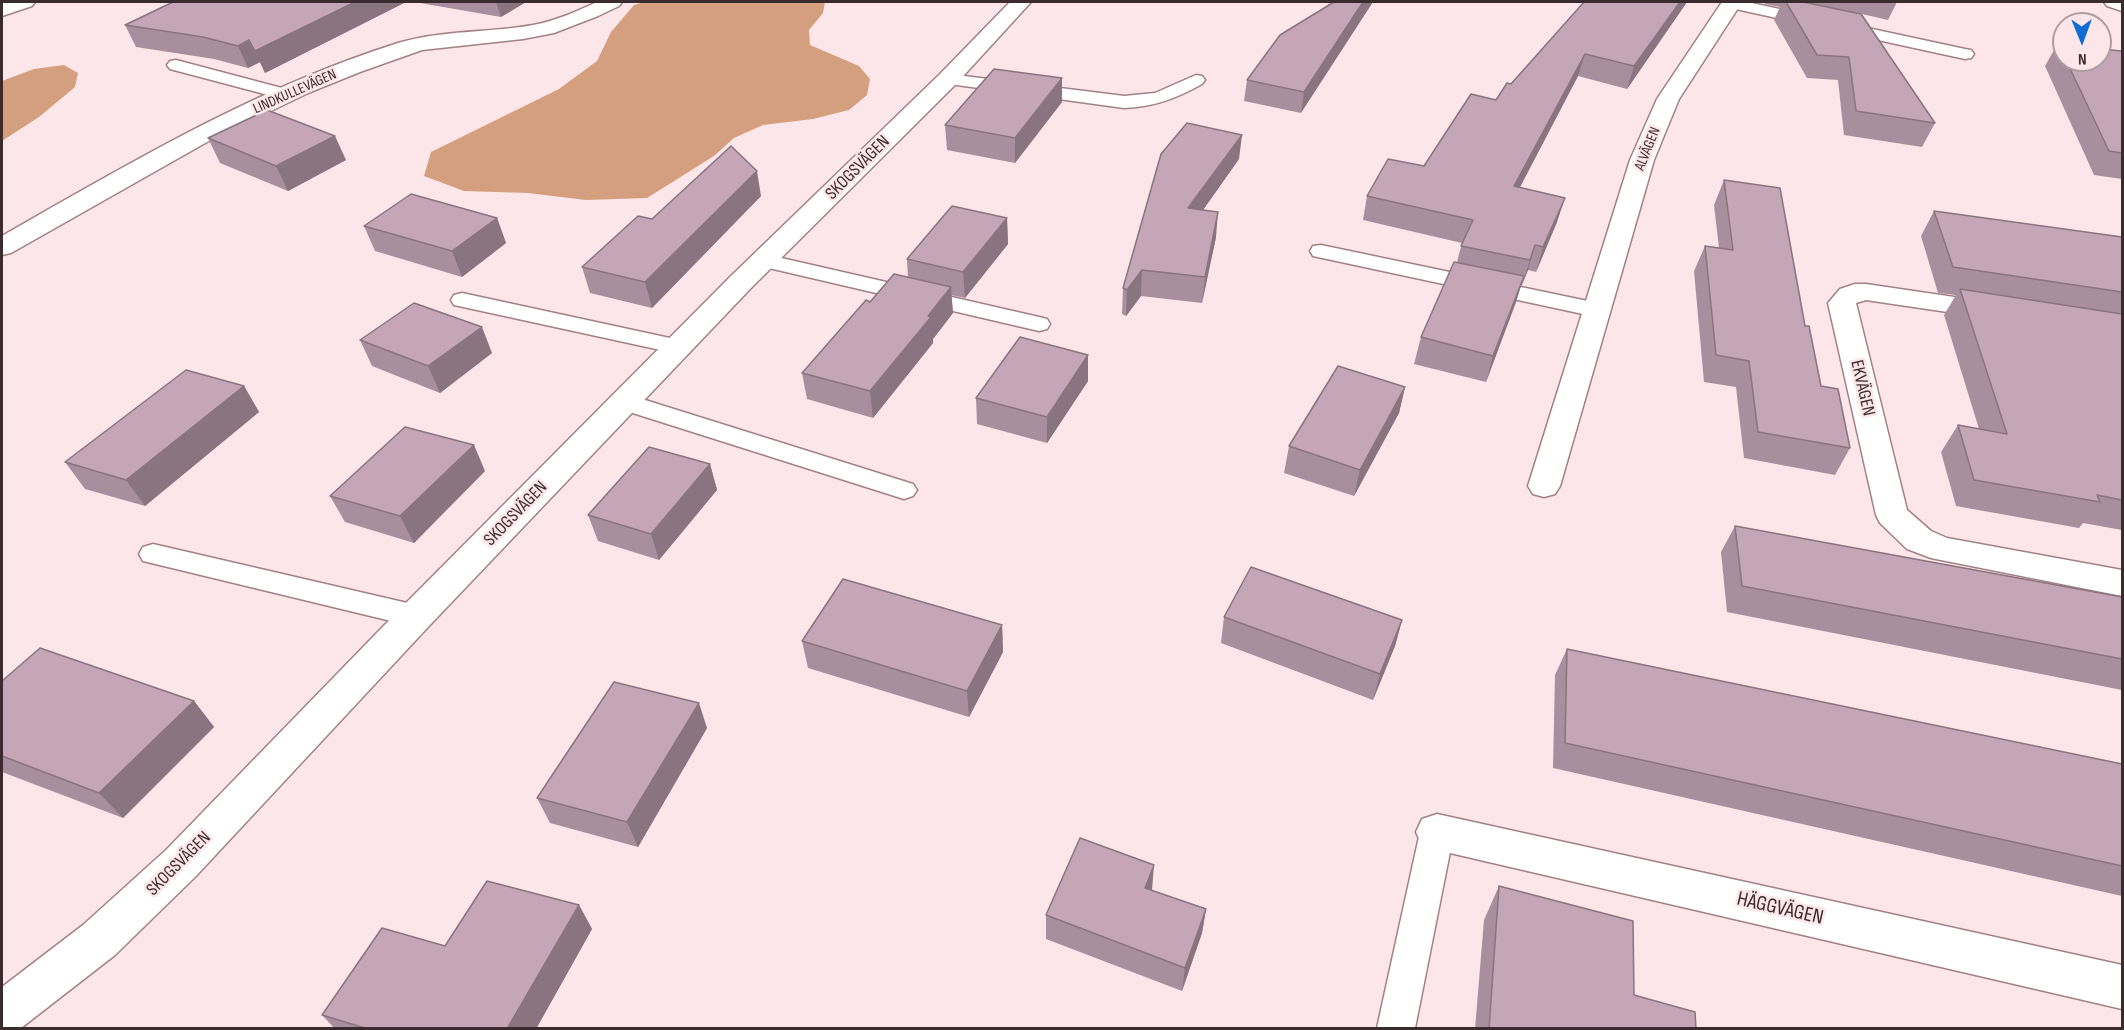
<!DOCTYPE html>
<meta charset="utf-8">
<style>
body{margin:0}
#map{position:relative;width:2124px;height:1030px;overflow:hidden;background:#fce6e9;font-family:"Sofia Sans Condensed",sans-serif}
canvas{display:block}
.frame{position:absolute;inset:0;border:3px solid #3a2c2e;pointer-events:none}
.north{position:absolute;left:2052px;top:12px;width:60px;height:60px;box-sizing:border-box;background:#fce6e9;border:2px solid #ae9c9e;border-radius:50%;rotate:179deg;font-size:16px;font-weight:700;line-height:24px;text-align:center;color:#3a2c2e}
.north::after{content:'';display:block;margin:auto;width:21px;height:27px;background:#136cd5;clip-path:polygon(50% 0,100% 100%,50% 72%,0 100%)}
</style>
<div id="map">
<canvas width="2124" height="1030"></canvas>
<div class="frame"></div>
<div class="north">N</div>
</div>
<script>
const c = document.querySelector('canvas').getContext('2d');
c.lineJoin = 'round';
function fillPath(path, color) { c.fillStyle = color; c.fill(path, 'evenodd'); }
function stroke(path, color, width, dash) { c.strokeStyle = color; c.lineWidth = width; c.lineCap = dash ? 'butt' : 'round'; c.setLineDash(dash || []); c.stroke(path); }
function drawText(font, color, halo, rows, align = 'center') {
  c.font = font + ' "Sofia Sans Condensed",sans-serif'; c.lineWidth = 5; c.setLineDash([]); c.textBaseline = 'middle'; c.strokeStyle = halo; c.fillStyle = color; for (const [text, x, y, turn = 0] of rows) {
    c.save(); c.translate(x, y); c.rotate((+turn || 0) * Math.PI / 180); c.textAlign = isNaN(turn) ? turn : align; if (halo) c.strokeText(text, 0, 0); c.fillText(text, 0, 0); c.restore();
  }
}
fillPath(new Path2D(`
 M644,2h181l-2,11 -14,17 1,15 49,21 11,13 -3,16 -18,15 -36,9 -50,6 -29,13 -20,18 -67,42 -61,2 -58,-7 -64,-2 -40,-15 7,-24 128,-63 38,-28 14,-29 23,-27z
 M64,65l14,8 -3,14 -36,30 -37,24v-60l32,-12z`), '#d49f7f');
const lane = new Path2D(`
 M1724,2h23l218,47 6,1 3,4 -3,4 -6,1 -234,-51 -6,-2z
 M176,60l117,31 3,4 -3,4 -6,1 -117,-31 -3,-4 3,-4z
 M948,74l176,22 31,-3 41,-18 6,1 3,4 -3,4c-25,14 -48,23 -78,24l-182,-25 -3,-4 3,-4z
 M1321,245l276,58 8,2 3,5 -3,5 -8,2 -284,-61 -3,-5 3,-5z
 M764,254l275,63 8,2 3,5 -3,5 -8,2 -283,-66 -3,-5 3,-5z
 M462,293l217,47 8,2 4,5 -4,5 -8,2 -225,-49 -3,-5 3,-5z
 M626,394l287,90 4,6 -4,6 -9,3 -287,-91 -3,-6 3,-6z
 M153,544l263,61 10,3 5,8 -5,8 -10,3 -273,-66 -4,-7 4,-7z
 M1437,817l12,5 5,10 -39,196h-38l43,-196 5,-10z`);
const street = new Path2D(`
 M7,2h28l-3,4 -30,10v-13z
 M597,2h25l-3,4 -21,10 -44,17 -31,6 -101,11 -62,22 -52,21 -101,49 -196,111 -9,2v-19c126,-72 256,-149 396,-193 44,-13 90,-10 135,-18 23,-4 44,-14 64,-23z
 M1010,2h21l-75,82 -205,204 -322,338 -233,250 -81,79 -94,73h-19v-41l81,-62 83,-75 237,-244 328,-330 209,-202z
 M1722,2h20l-63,97 -25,61 -94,326 -5,8 -11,3 -11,-3 -5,-8 102,-326 27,-61z
 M2104,2h18v9l-15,-5z
 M1855,284h11l129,19 10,2 4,6 -4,6 -10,2 -129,-19 -10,3 51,207 24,21 16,7 175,32v26l-191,-38 -24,-9 -27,-26 -4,-8 -48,-212 12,-14z
 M1437,814l685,151v44l-685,-159 -15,-5 -6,-13 6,-13z`);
stroke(lane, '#a28186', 3);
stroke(street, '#a28186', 3);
fillPath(lane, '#fff');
fillPath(street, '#fff');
fillPath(new Path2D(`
 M173,2h233l-141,71 -5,-11 -12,6 -34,-9 -78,-12 -11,-22z
 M414,2h112l-25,15z
 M1334,2l-33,111 -57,-12 3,-21z
 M1584,2h103l-60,87 -49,-13 -58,111 37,35 -21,50 -8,-2 -6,15h-1l-5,17 -30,80 -72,-18 7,-27 36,-75 5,-19 -99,-23 4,-24 57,-30 72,-66z
 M1764,2h133l-9,18 -26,-6 73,109 -13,24 -78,-12 -6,-55 -31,-2 -33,-58 6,-13 -15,-3z
 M2058,43l6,1v16h36l22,-9v128l-28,-4 -49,-109z
 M1062,102l-47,61 -68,-13 -2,-25z
 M208,138l138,22 -58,31 -68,-28z
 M1239,159l-36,51 13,27 -14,66 -61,-7 -15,20 -4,-2 1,-26z
 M1724,180l81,146 16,60 29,62 -15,27 -91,-17 -8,-71 -32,-5 -10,-111 11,-25 14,2 -5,-43z
 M761,196l-109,112 -62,-15 -8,-26 70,-48z
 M1934,211l188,26v293l-39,-7 -4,5 -123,-22 -15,-54 17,-27 21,4 -35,-114 12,-20 -18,-2 -17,-57z
 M497,218l9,25 -44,34 -87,-26 -11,-25z
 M1007,218l1,26 -43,54 -14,-3 2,18 -20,26v4l-60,75 -66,-19 -5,-26 68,-71 38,-24 -1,-19z
 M360,340l132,13 -52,40 -68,-27z
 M1088,381l-41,62 -70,-19 -1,-26z
 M244,386l15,26 -114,94 -60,-17 -20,-27z
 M1405,387l-6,26 -45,83 -70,-23 5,-27z
 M710,464l7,26 -58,70 -61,-19 -10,-26z
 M485,471l-71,72 -69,-21 -15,-26z
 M1735,526l387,71v93l-395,-78 -6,-60z
 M1224,617l178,3 -7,26 -22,54 -152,-57z
 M1002,625l1,27 -34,65 -161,-49 -6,-27z
 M1567,649l555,115v132l-569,-128 2,-93z
 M2,681l192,20 20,26 -91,91 -121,-46z
 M707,728l-69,119 -88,-24 -13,-25z
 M1499,886l135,109 62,34h-221l9,-109z
 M1151,890l55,19 -4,24 -20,58 -136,-52v-24z
 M579,905l13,24 -56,100h-201l-13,-14 123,-69z`), '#a98f9d');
fillPath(new Path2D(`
 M355,2h51l-141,71 -10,-22z
 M496,2h30l-25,15z
 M1363,2h10l-72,111 3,-21z
 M1680,2h7l-60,87 7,-23z
 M249,40l11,22 -12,6 -10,-22z
 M1585,54l-7,22 -70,134 6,-24z
 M1062,78v24l-47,61v-25z
 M1242,135l-3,24 -53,75 2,-26z
 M335,136l11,24 -58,31 -12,-25z
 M757,171l4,25 -109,112 -7,-26z
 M1565,198l-8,24 -21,50 7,-25z
 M1218,212l-2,25 -14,66 3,-26z
 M497,218l9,25 -44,34 -10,-26z
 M1007,218l1,26 -43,54 -2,-26z
 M1535,245l-7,25 -6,15 8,-25z
 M1142,270l-1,26 -15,20 1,-26z
 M1524,276l-8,26 -30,80 7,-26z
 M951,287l2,26 -20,26v4l-60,75 -3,-27z
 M482,327l10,26 -52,40 -12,-27z
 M1088,355v26l-41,62v-26z
 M244,386l15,26 -114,94 -19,-26z
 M1405,387l-6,26 -45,83 6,-26z
 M474,445l11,26 -71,72 -14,-27z
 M710,464l7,26 -58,70 -8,-26z
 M1402,620l-7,26 -22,54 7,-26z
 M1002,625l1,27 -34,65 -2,-26z
 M194,701l20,26 -91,91 -24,-25z
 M699,703l8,25 -69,119 -11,-25z
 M1154,865l-2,25 -9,22 2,-24z
 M579,905l13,24 -56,100h-29z
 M1206,909l-4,24 -20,58 3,-23z`), '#8a747f');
const building = new Path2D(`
 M173,2h182l-100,49 -6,-11 -11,6 -35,-9 -78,-12z
 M1334,2h29l-59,90 -57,-12 33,-45z
 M1584,2h96l-46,64 -49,-12 -71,132 51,12 -22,49 -8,-2 -5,15 -69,-14 12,-26 -106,-24 21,-37 36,7 47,-72 25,6 11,-17 4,1z
 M1786,2h17l58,12 74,109 -79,-12 -7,-54 -32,-2z
 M2058,43l6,1v12z
 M2100,49l22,2v102l-13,-2 -43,-91h34z
 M994,69l68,9 -47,60 -70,-13z
 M267,110l68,26 -59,30 -68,-28z
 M1187,123l55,12 -54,73 30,4 -13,65 -63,-7 -15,20 -4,-2 38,-134z
 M731,146l26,25 -112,111 -63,-15 56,-51 14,3z
 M1724,180l56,8 25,138h4l12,60 17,3 12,59 -92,-16 -9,-71 -33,-6 -11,-109 28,4z
 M411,194l86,24 -45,33 -88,-25z
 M952,206l55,12 -44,54 -56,-13z
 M1934,211l188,26v55l-169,-25z
 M1454,262l70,14 -31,80 -72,-19z
 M894,274l57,13 -23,29 3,1 -61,74 -68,-18 64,-73 4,2z
 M1960,289l162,25v186l-25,-5 3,7 -126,-22 -16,-55 49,9z
 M414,303l68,24 -54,39 -68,-26z
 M1020,337l68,18 -41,62 -71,-19z
 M1338,366l67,21 -45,83 -71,-24z
 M186,370l58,16 -118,94 -61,-18z
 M405,427l69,18 -74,71 -70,-20z
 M649,447l61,17 -59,70 -63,-19z
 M1735,526l387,71v62l-380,-73z
 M1251,567l151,53 -22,54 -156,-57z
 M843,579l159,46 -35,66 -165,-50z
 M40,648l154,53 -95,92 -97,-37v-75z
 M1567,649l555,115v102l-557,-123z
 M614,682l85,21 -72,119 -90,-24z
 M1080,838l74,27 -9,23 61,21 -21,59 -139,-53z
 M487,881l92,24 -72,124h-139l-46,-14 60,-87 63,18z
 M1499,886l134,35 1,74 61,17 1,17h-207z`);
fillPath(building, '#c5a6b6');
stroke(building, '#8a747f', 1.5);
drawText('15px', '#3a2c2e', '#fce6e9', [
 ["LINDKULLEVÄGEN",295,92,-24],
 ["ALVÄGEN",1648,149,-68]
]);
drawText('18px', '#3a2c2e', '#fce6e9', [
 ["SKOGSVÄGEN",858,168,-45],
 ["EKVÄGEN",1862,388,77],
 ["SKOGSVÄGEN",516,514,-46],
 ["SKOGSVÄGEN",179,864,-45]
]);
drawText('21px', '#3a2c2e', '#fce6e9', [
 ["HÄGGVÄGEN",1780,909,13]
]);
</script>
